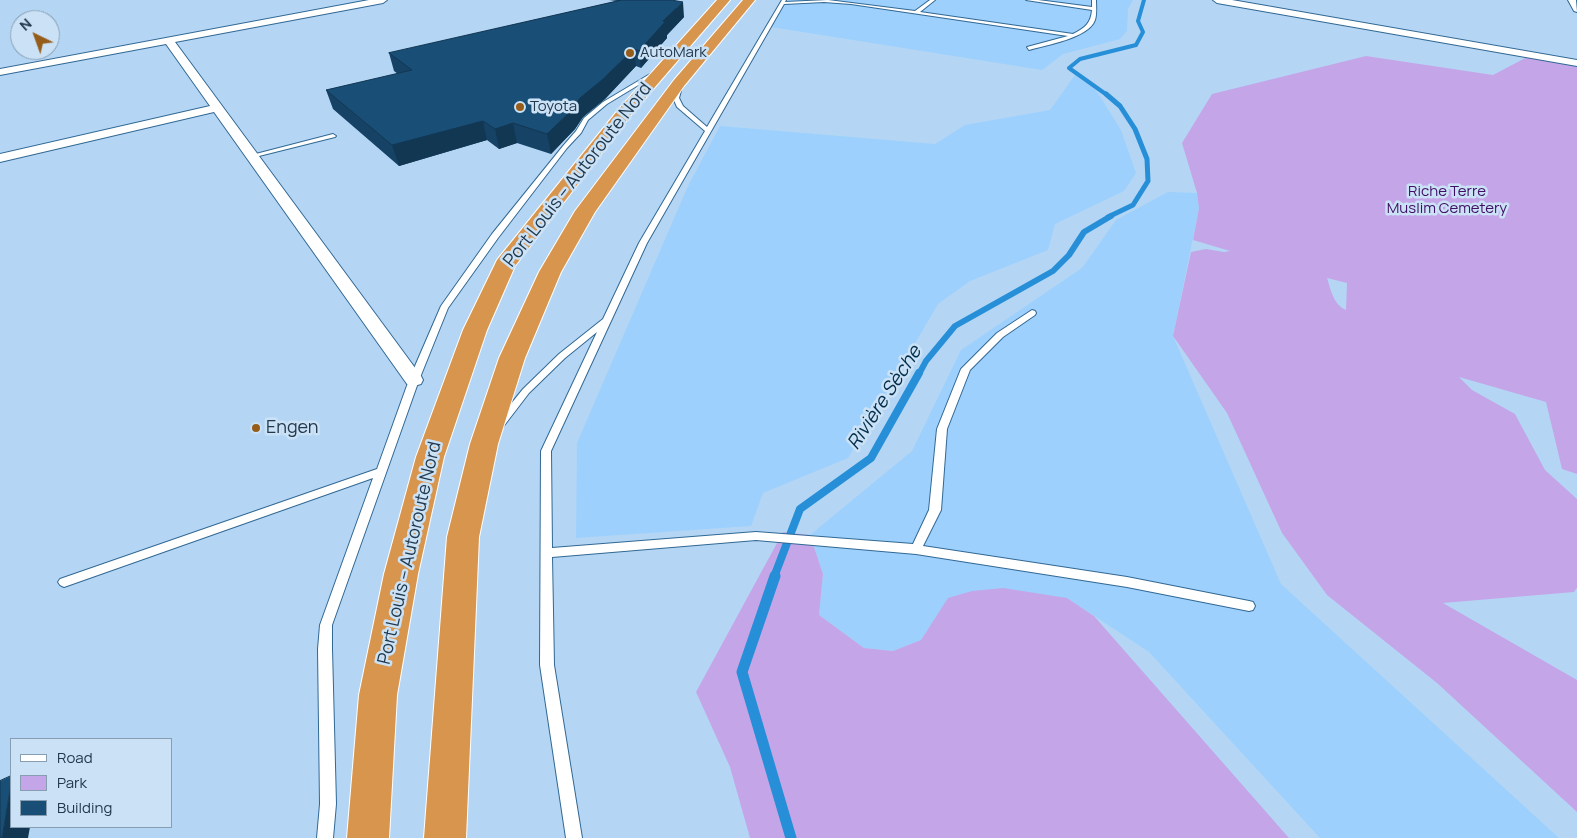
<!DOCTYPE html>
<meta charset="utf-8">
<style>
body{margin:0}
#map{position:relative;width:1577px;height:838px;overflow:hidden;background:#b4d6f4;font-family:Manrope,sans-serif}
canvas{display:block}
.legend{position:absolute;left:10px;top:738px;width:162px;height:90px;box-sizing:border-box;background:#cbe2f6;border:1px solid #879eb2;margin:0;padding:6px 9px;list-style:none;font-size:15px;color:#22394d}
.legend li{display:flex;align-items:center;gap:10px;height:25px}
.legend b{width:25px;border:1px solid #879eb2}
.north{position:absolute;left:10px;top:10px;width:50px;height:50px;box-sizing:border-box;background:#cbe2f6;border:1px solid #879eb2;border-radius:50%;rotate:318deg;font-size:14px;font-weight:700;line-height:20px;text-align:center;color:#22394d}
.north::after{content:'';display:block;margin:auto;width:18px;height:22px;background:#965d1a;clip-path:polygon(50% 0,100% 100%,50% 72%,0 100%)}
</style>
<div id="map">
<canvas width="1577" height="838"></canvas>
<ul class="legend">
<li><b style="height:6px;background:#fff"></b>Road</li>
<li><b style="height:14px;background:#c4a6e8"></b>Park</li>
<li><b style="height:14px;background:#194e76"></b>Building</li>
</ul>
<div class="north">N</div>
</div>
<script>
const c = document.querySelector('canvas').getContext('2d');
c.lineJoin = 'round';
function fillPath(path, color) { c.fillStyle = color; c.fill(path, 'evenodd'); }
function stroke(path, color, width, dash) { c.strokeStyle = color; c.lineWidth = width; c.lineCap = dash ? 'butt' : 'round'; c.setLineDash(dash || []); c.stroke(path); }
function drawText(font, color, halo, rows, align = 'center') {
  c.font = font + ' Manrope,sans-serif'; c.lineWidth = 5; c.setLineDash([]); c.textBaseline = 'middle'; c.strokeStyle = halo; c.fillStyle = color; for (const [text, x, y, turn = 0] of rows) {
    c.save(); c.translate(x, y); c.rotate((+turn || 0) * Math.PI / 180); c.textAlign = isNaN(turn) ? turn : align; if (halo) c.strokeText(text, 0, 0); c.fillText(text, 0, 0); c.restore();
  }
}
fillPath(new Path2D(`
 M788,0h345l-5,9 -1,22 -7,8 -57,15 -21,16 -271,-43z
 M1075,75l21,15 25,40 15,43 -12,18 -69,33 -7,26 -78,31 -32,23 -90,154 -85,35 -12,33 -175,12 1,-95 111,-257 32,-60 215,18 30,-19 85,-15z
 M1168,192l29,1 2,15 -26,128 108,248 278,254h-239l-171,-186 -82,-54 -119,1 -27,41 -28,11 -29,-3 -45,-33 4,-41 -13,-39 102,-84 49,-101 121,-82 34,-48z`), '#9dd0fc');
fillPath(new Path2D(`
 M1366,56l127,19 36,-19 48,9v409l-15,-5 -16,-67 -87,-25 13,13 43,24 30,56 32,29v89l-3,4 -131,11 134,77v132l-140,-129 -110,-88 -45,-62 -55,-120 -54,-77 18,-84 15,-3 18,3 6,-1 -37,-11 6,-32 -2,-15 -15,-50 30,-49zM1327,278l20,5 -1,27c-13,-6 -15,-20 -19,-32z
 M783,532l27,3 13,39 -4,41 45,33 29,3 28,-11 27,-42 24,-7 31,-3 64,10 27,18 195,222h-539l-20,-71 -34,-75z`), '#c4a6e8');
stroke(new Path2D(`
 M1107,95l-38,-27 11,-9 56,-14 7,-13 -5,-11 6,-21`), '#268fd8', 4);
stroke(new Path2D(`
 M1106,94l14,12 15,23 12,30 1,22 -15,24 -25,12`), '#268fd8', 5);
stroke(new Path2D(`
 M919,374l7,-13 29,-35 98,-55 16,-16 15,-23 27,-16`), '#268fd8', 6);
stroke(new Path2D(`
 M774,577l26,-68 71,-51 48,-85`), '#268fd8', 8);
stroke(new Path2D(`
 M775,576l-33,96 49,166`), '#268fd8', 11);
const lane = new Path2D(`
 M782,0h4l-1,2 43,-2 87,11 15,-11h5l-15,12 153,22c12,-6 18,-11 19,-24l-66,-10h12l54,7v-7h4c0,6 1,14 -1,20 -6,18 -49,25 -66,30l-2,-3 41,-11 -217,-32 -27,-2 -40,2 -137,239 -96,208 1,97 204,-16 157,12 16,-34 8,-81 24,-60 36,-36 35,-23 3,1 1,2 -1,2 -32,22 -33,33 -23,59 -6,81 -18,36 204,31 122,24 4,1 2,4 -2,4 -4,1 -122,-24 -211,-33 -160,-14 -204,17 2,108 28,173h-16l-26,-173 1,-214 56,-119 -32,26 -36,35 -26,34h-8l-1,-2 29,-36 36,-35 44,-35 36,-76 66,-112 -28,-24 -4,-9 3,-11 3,-2 3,2 -3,11 4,8 24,21z
 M655,71l5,1 -53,32 -19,16 -7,13 -14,15 -69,90 -50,70 -29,72 -87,245v24l4,155 -3,34h-16l3,-34 -2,-155 2,-24 53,-147 -309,109 -4,-2 -2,-3 2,-3 317,-110 32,-89 32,-74 51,-72 71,-88 13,-15 8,-13 19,-16z
 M333,134l3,2 -1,1 -84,21 -3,-2z`);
const street = new Path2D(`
 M369,0h18l-4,3 -208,39 246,334 2,4 -2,4 -7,2 -7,-2 -193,-272 -214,50v-8l210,-48 -44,-62 -166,31v-6z
 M1213,0h19l345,60v6l-360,-63z
 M1568,0h8l1,12 -3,-1z`);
const highway = new Path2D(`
 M717,0h13l-100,116 -115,150 -28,64 -43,127 -26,117 -21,121 -8,143h-42l12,-143 25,-121 32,-117 47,-127 34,-70 121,-150z
 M743,0h12l-71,86 -89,126 -34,60 -36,86 -27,86 -19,93 -13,301h-42l23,-301 23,-93 29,-86 40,-86 36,-61 99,-131z`);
stroke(lane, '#316894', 2);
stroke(street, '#316894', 2);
stroke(highway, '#fff', 2);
fillPath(lane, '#fff');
fillPath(street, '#fff');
fillPath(highway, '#d8954e');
fillPath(new Path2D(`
 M609,0h62l13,17 -17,18v3l-26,30 -5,-2 -31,33 -22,18 -8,12 -24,25 -34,-11 -18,6 -12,-9 -88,26 -66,-57 -7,-19 72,-16 -4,-3 -5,-18 228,-52z`), '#164365');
fillPath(new Path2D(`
 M683,2l1,15 -17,18v3l-26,30 -2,-17 24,-30z
 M634,49l2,17 -31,33 -22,18 -8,12 -24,25 -4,-20 33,-36z
 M483,121l4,19 -88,26 -7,-21z
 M513,123l4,20 -18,6 -4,-20z
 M11,785v42h19l-2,11h-26z`), '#123753');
const building = new Path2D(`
 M622,0h49l12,2 -20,19 2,1 -26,29 -5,-2 -32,31 -22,18 -8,12 -25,24 -34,-11 -18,6 -12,-8 -91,24 -66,-55 86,-20 -23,-17z
 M11,776v9l-9,53h-2v-57z`);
fillPath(building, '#194e76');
stroke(building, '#123753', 1);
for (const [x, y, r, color] of [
 [630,53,5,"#965d1a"],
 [520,107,5,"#965d1a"],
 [256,428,5,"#965d1a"]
]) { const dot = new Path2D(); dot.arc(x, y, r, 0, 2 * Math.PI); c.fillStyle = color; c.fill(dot); stroke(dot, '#cbe2f6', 2); }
drawText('15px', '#22394d', '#cbe2f6', [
 ["AutoMark",640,53],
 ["Toyota",530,107]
], 'left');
drawText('15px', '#400e64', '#cbe2f6', [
 ["Riche Terre",1447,192],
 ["Muslim Cemetery",1447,209]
]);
drawText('18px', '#22394d', '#cbe2f6', [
 ["Port Louis – Autoroute Nord",578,175,-52],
 ["Port Louis – Autoroute Nord",410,553,-77]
]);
drawText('18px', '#22394d', '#cbe2f6', [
 ["Engen",266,428]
], 'left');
drawText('italic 19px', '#042e4b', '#cbe2f6', [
 ["Rivière Sèche",885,398,-57]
]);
</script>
